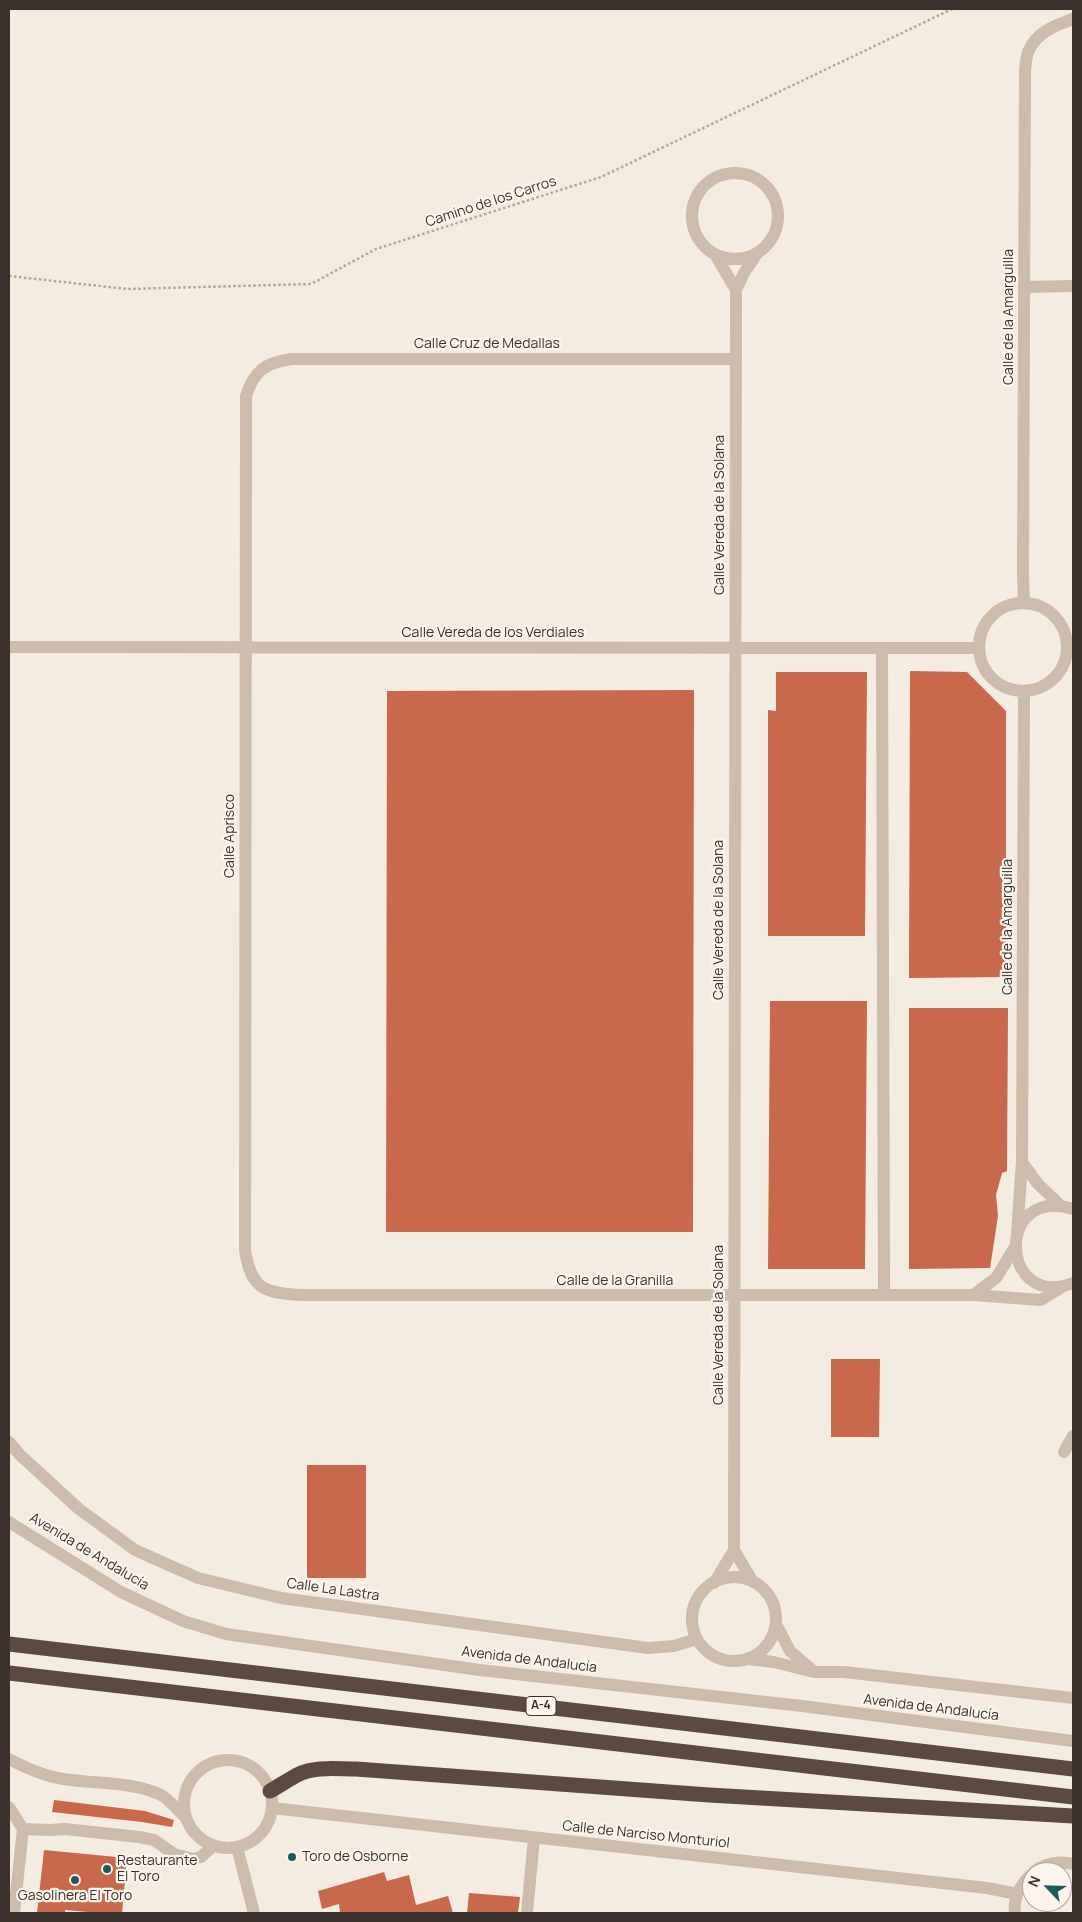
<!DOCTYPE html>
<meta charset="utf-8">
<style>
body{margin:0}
#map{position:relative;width:1082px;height:1922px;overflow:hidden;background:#f4ebe1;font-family:Manrope,sans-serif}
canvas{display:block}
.frame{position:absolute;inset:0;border:10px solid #3b302b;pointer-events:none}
.north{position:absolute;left:1022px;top:1862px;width:50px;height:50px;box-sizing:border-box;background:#fbf5ee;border:1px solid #aea6a0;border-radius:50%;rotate:294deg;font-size:14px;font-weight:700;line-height:20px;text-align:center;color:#3b302b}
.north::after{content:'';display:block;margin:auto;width:18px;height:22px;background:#1f5a5e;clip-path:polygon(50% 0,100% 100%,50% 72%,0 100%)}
</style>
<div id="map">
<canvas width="1082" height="1922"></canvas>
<div class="frame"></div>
<div class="north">N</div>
</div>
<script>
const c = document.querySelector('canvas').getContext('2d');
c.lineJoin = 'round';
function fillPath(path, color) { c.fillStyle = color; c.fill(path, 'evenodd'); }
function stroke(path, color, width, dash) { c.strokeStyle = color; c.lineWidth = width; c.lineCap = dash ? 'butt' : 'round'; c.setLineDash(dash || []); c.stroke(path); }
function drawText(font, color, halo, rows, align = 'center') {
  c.font = font + ' Manrope,sans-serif'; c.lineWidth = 4.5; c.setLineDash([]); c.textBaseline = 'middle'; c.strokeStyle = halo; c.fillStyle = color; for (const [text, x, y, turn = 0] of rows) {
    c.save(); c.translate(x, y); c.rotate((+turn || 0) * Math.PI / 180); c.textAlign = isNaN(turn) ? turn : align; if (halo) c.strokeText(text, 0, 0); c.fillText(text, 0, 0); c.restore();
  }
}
fillPath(new Path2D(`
 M910,671l57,1 39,39v266l-97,1z
 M776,672h91l-2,264h-97v-226l8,1z
 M694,690l-1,542h-307l1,-541z
 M770,1001h97l-2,268h-97z
 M909,1008h99l-1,163 -5,2 -6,22 2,21 -8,52 -81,1z
 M831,1359h49l-1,78h-48z
 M307,1465h59v113h-59z
 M54,1800l91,11 29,9 -2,7 -30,-5 -90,-10z
 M44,1850l83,8 -5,55h-23l-34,-3v3h-28z
 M384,1872l3,9 22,-6 7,30 32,-9 5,17h-113l-1,-9 -17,5 -4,-18z
 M469,1893l51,4 -2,16h-51z`), '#c8694b');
stroke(new Path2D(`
 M9,276l118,13 184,-5 65,-35 225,-72 351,-168`), '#b9a596', 2.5, [2.5, 2.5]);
stroke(new Path2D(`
 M692 216a43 43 0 1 1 86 0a43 43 0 1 1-86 0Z
 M716,256l20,34 8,-17 12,-18
 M1025,287l48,-1
 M735,359h-444c-26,4 -37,12 -45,37l-1,854c6,38 18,43 55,45h673
 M1024,602l-1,-27 2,-505c1,-6 1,-14 4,-20 8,-18 27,-25 44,-31
 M979 647a44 44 0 1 1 88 0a44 44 0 1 1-88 0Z
 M9,647l969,1
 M882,648l2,647
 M1022,1162l16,22 23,22
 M1073,1209c-79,-24 -73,102 0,74
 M1017,1234l5,-72 2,-470
 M1015,1247l-19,31 -23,17 68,5 21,-13
 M9,1442l11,13 59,54 56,41 63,28 83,20 367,50 26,-2 23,-7
 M1064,1452l9,-16
 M9,1522l112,70 62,29 43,13 254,36 322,36 271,35
 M734,1550l19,32
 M692 1619a42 42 0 1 1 84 0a42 42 0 1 1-84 0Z
 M714,1583l20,-33 2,-1260
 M776,1624l14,27 22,19
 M749,1659l25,3 40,10h30l229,26
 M9,1759c17,9 35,17 54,20 31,5 66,2 96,15 10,5 18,15 26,23
 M184 1804a44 44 0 1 1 88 0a44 44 0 1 1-88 0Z
 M9,1807l14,22 -9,84
 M272,1808l715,80 30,6
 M23,1829l27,1 15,-1 74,8 15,3 20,14 19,5 8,-2 12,-11
 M237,1847l17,66
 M1034,1872c11,-9 25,-11 39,-8
 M527,1913l7,-75
 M1015,1913c-2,-15 6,-29 17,-39`), '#cdbbac', 12);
stroke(new Path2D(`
 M9,1644l1064,125
 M9,1673l1064,124
 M270,1791c9,-5 18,-11 27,-16 18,-9 39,-6 59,-6l353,26 364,21`), '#5c4a42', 15);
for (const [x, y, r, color] of [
 [292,1857,5,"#1f5a5e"],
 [107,1869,5,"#1f5a5e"],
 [75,1880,5,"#1f5a5e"]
]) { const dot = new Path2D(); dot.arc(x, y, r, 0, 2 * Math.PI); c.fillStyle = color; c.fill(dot); stroke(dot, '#fbf5ee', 2); }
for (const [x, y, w] of [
 [541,1706,30]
]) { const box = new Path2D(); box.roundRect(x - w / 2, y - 9.5, w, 19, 4); c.fillStyle = '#fbf5ee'; c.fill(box); stroke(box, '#3b302b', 1); }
drawText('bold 12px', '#3b302b', null, [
 ["A-4",541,1706]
]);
drawText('14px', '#3b302b', '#fbf5ee', [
 ["Camino de los Carros",491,202,-18],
 ["Calle de la Amarguilla",1009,317,-90],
 ["Calle Cruz de Medallas",487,344],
 ["Calle Vereda de la Solana",720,515,-90],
 ["Calle Vereda de los Verdiales",493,633],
 ["Calle Aprisco",230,836,-90],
 ["Calle Vereda de la Solana",719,920,-90],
 ["Calle de la Amarguilla",1008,927,-90],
 ["Calle de la Granilla",615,1281],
 ["Calle Vereda de la Solana",719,1325,-90],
 ["Avenida de Andalucía",89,1552,31],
 ["Calle La Lastra",333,1590,8],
 ["Avenida de Andalucía",529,1660,7],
 ["Avenida de Andalucía",931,1708,7],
 ["Calle de Narciso Monturiol",646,1835,6]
]);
drawText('14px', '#3b302b', '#fbf5ee', [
 ["Toro de Osborne",302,1857],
 ["Restaurante",117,1861],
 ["El Toro",117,1877],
 ["Gasolinera El Toro",75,1896,"center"]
], 'left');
</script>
